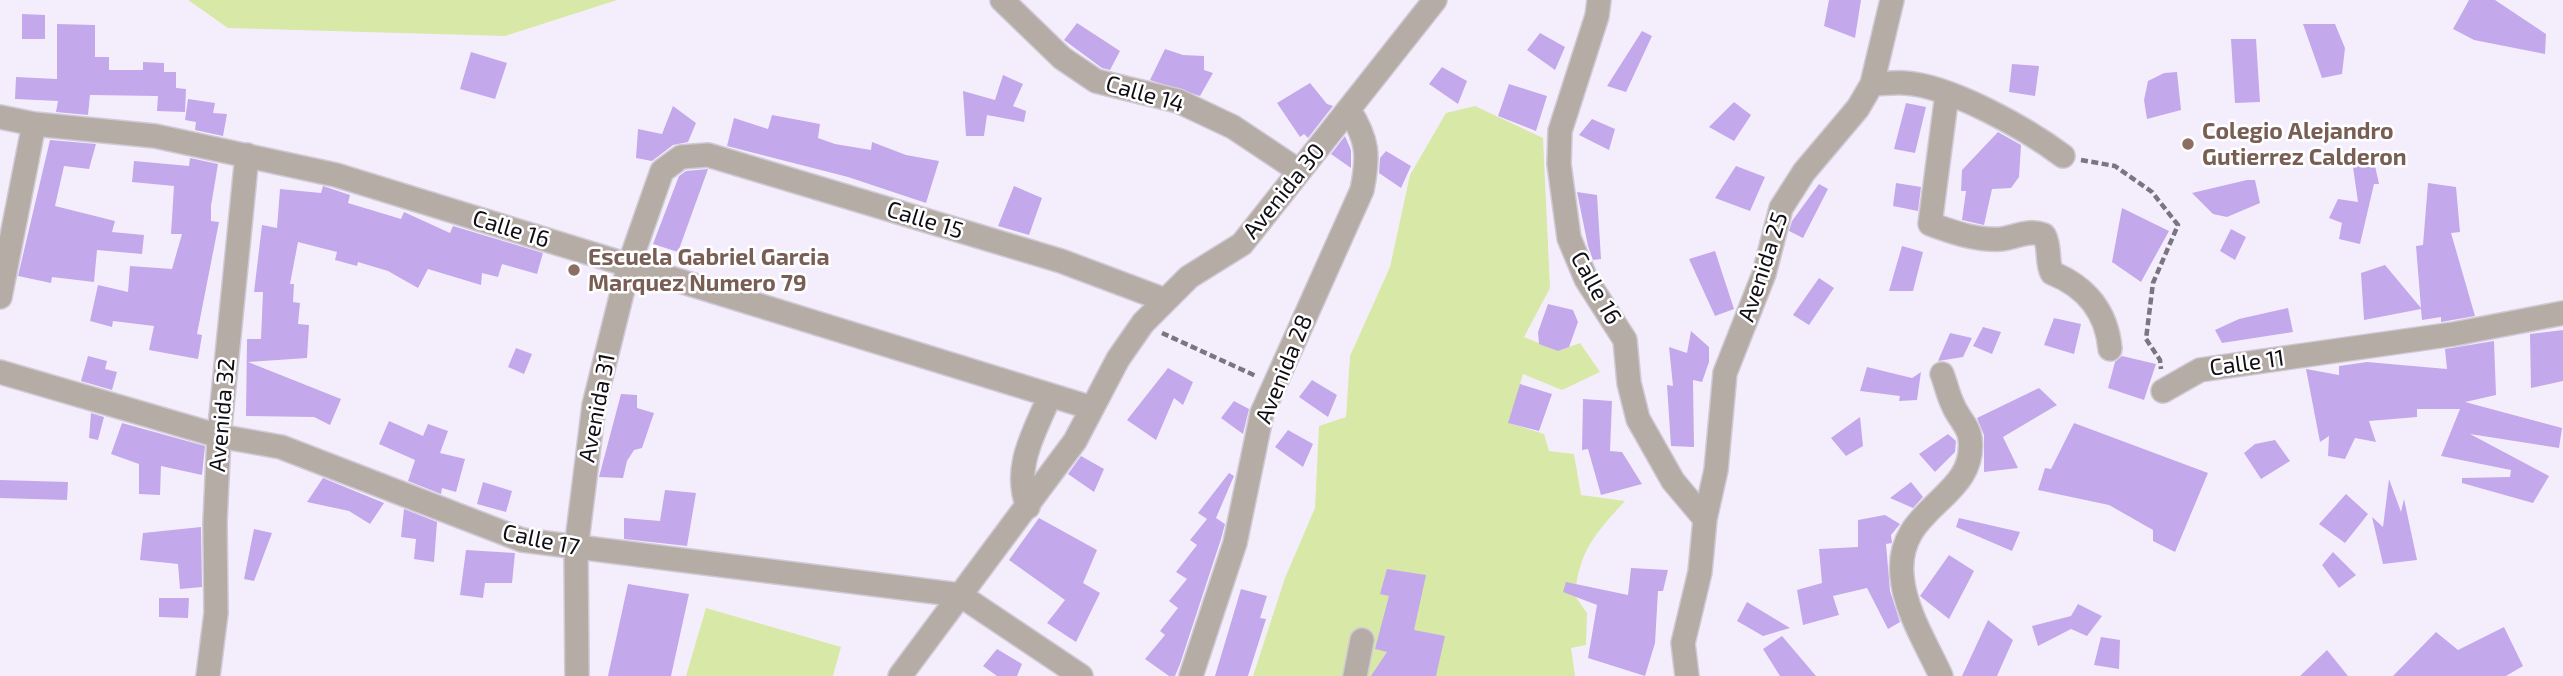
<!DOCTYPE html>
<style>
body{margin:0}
canvas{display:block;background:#f4eefc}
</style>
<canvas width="2563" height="676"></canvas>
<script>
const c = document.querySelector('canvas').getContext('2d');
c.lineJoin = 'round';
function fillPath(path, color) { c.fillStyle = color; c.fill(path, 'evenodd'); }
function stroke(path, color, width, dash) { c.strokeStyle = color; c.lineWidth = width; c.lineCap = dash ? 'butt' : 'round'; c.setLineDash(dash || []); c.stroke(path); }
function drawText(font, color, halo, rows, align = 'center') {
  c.font = font + ' "Exo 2",sans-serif'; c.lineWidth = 5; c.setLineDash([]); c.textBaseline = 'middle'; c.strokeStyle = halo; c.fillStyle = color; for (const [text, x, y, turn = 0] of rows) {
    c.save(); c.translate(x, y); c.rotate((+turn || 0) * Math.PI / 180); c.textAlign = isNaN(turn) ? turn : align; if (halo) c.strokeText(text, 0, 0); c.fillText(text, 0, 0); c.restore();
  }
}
fillPath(new Path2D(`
 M188,0h429l-112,36 -277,-8z
 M1475,106l68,32 7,150 -26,49 34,14 22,-8 20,29 -38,18 -39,-16 -14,49 35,11 5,17 25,3 7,41 44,6c-30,33 -46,49 -50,95l12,17 -1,32 -15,3 4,28h-322l32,-98 30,-70 4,-82 27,-9 4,-61 40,-89 20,-92 36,-62z
 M706,608l135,39 -8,29h-147z`), '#d8e8a7');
fillPath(new Path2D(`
 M1829,0h32l-6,38 -31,-12z
 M2469,0h26l51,34 -1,20 -71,-14 -21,-11z
 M22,14l23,1v24h-23z
 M1077,23l43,28 -10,19 -8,-2 -38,-28z
 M57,24l38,1v32h14v13h34v-8l21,1v9h12v16l10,1 -1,23 -28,-1 1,-15 -68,-1 -2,20 -32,-3 2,-11 -43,-2 1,-22 41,2z
 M2303,24h32l10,24 -3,26 -20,4z
 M1642,31l10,5 -26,56 -19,-6z
 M1540,33l25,14 -10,23 -28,-20z
 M2231,39h25l4,63 -25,1z
 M1165,49l18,6 21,1v14l9,3 -13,23 -50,-16z
 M471,52l36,11 -12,36 -35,-10z
 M2012,64l27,2 -4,30 -26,-4z
 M1442,67l25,14 -9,23 -29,-20z
 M2177,72l4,38 -34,9 -3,-19 4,-19 16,-8z
 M1003,75l20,9 -10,22 13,5 -2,11 -37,-7 -3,21h-18l-3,-45 32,9z
 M1310,83l17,21 6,2 -25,32 -4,-4 -4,3 -23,-34z
 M1509,84l38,12 -11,35 -38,-15z
 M188,99l27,4 -2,10 14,1 -4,22 -28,-6 1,-8 -11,-2z
 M1734,102l17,13 -17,26 -25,-14z
 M1906,103l20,4 -11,46 -21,-4z
 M673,106l23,17 -8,19 -15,3 -21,16 -16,-3 2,-29 24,5z
 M772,115l48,9 -2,14 17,6 36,6 1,-8 34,13 33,6 -13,42 -78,-26 -121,-31 7,-28 34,11z
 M1592,119l23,10 -6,21 -30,-15z
 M1998,132l23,13 -2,32 -8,11 -19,1 -8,36 -22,-5 4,-29h-5l1,-21z
 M1345,136l6,14v18l-20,-14z
 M50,140l46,4 -7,25 -25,-3 -9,40 60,15 -3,11 32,3 -2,19 -45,-4 -3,32 -42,-5 -1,6 -33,-7z
 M1386,151l25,15 -10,22 -22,-15 1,-15z
 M2372,152l7,32h-5l-14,60 -21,-5 3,-16 -13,-5 9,-19 20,3 -7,-49z
 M190,158l28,6 -7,42v15l8,1 -22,112 5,1 -4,24 -49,-9 5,-24 -41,-5 -1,6 -22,-6 8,-36 30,7 2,-26 42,3 10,-35h-11l3,-48 -42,-4 2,-21 55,5z
 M1736,166l29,11 -15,34 -35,-13z
 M708,169l-30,83 -25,-8 26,-68 7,-5z
 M2247,180h8l5,23 -33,14 -14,-3 -21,-21z
 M1896,183l25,4 -3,24 -25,-5z
 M2428,183l28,4 4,45 -9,1 24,83 -34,6v-5l-19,3 -1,-11 -57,11 -3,-47 24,-8 36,43 -5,-62 7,-1z
 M1819,184l9,5 -25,49 -14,-7 3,-10z
 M323,186l27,9 -2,8 53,16 3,-7 46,21 3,-7 90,27 -6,21 -35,-10 -4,13 -16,-4 -1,12 -53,-16 -10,19 -30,-17 -30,-9 -1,4 -22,-6 2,-8 -39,-10 -8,42h4l-1,18 7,1 -2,21 11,1 -2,33 -59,4 93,37 -11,26 -16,-8 -68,-1 1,-77h14l2,-47h-9l8,-67 15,3 3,-39 41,4z
 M1014,186l28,12 -13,37 -31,-9z
 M1577,192l20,3 4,64 -8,1 -5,-14z
 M2122,208l47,23 -28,51 -29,-20z
 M2231,229l15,8 -11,23 -15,-9z
 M1902,246l21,6 -10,39h-24z
 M1715,251l19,58 -19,7 -26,-57z
 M1819,278l15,10 -25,37 -16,-10z
 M1548,304l25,6 5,12 -9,25 -11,4 -19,-7 -1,-12z
 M2288,308l5,24 -71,11 -7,-13 24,-11z
 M2054,318l27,6 -7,30 -30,-9z
 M1983,327l18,5 -9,22 -19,-8z
 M2563,330v51l-32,7 -1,-54z
 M1691,331l18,16v15l-7,20 -9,-2 1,67 -23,-1 -4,-61 6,1 -4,-39 18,6z
 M1950,333l22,5 -9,19 -25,4z
 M2494,341l2,54 -31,7 97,26 -3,20 -89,-14 79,42 -16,27 -71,-20v-5l48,-1 1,-7 -70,-14 19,-47h-43v8l-48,4 7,21 -21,-4 -10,21 -17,-3 1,-20 -9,6 -14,-73 33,6v-9l28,-4 80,7 -2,-20z
 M516,348l16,6 -8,20 -16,-7z
 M88,356l19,5 -2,8 12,3 -5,18 -31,-9z
 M2122,356l34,8 -12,36 -36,-12 7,-26z
 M1867,367l45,11 9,-6 -4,28 -18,1 1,-5 -40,-5z
 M1168,368l25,14 -10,23 -9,-7 -18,42 -29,-20z
 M1312,380l25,15 -9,22 -29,-20z
 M1520,384l32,10 -13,37 -31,-8z
 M2039,388l18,17 -54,32 15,31 -34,4v-37l-7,-17z
 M621,394l16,1v13l17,5 -12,35 -8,2 -7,11 -4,17 -24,-1z
 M1583,399l29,2 -2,50 12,1 20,32 -41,11 -13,-46 -6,1z
 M1234,401l15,8 -6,25 -22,-16z
 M91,413l13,4 -6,23 -9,-2z
 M1860,417l3,29 -17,10 -15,-18z
 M389,421l34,15 5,-12 20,7 -8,22 25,6 -9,33 -14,-4 -1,6 -33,-13 7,-21 -36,-16z
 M122,423l83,23 -3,29 -41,-9 -1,29 -21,-1v-30l-28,-10z
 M2074,423l134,50 -33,79 -22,-11v-11l-44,-25 -71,-15 7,-22 6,1z
 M1288,430l25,14 -10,23 -28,-20z
 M1948,434l8,7 -1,11 -20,20 -16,-18z
 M2275,440l15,21 -29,18 -17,-26 11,-9z
 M1081,456l23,13 -10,23 -26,-18z
 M1229,473l5,3 -18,42 9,6 -4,15 -41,125 -5,12h-6l-24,-17 20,-24 -5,-4 18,-23 -9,-7 18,-22 -11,-7 21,-27 -7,-5 17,-21 -9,-6z
 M323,478l61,25 -14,21 -21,-13 -42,-9z
 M2389,479l12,33 3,-13 13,61 -34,4 -11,-47 11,10z
 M0,480l68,2 -1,18 -67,-2z
 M483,482l29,9 -6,21 -29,-8z
 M1911,482l12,15 -10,11 -23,-10z
 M665,490l31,3 -9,53 -63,-7v-21l36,3z
 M2346,494l22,20 -23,29 -26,-19z
 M404,509l33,13 -3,40 -20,-3 2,-20 -15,-2z
 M1885,515l15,9 -9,11 1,8 -6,1 4,47 10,31 -12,7 -21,-41 -34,8 6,19 -36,10 -6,-35 25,-7 -3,-34 39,-2v-27z
 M1039,518l58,32 -14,33 17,10 -24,49 -29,-19 18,-23 -56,-40z
 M1959,518l61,14 -8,19 -56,-24z
 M201,527l1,60 -22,2 -2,-25 -38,-4 3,-27z
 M254,529l18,4 -18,48 -10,-2z
 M466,550l49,3 -3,30h-27l-2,15 -23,-3z
 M2333,552l23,23 -17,13 -17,-23z
 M1949,555l25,16 -25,48 -29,-23z
 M1631,568l37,2 -5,21h-5l-3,52 -10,33 -57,-18 9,-53 -34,-13 3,-10 62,13z
 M1387,569l39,6 -12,55 31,6 -9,40h-65l16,-24 -12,-3 14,-53 -9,-2z
 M628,584l61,10 -18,82h-63z
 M1241,589l26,7 -7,22 6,1 -18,57h-33z
 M159,598h30l-1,20 -29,-1z
 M1747,602l43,26 -27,8 -26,-15z
 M2078,604l24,12 -15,20 -16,-7 -33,17 -6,-20 39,-10z
 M1988,620l25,20 -16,36h-35z
 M2504,627l19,39 -17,10h-113l43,-44 22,18z
 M1782,636l34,40h-36l-17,-27z
 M2101,637l19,3 -1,29 -25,-4z
 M997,649l25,15 -5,12h-20l-14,-10z
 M2327,650l21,26h-48z`), '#c4a8ec');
const minor = new Path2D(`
 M1002,0l60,58 34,23 82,20 55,26 66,44
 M1599,0l-2,16 -37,115 -1,33 10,74 17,41 39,61 4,43 9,36 35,62 32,38
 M1872,84c11,0 22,-2 33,-1 46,3 122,46 158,73
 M1947,94l-17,130c23,8 46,17 71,15 16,-2 27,-10 43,-4 7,13 2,26 8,38 35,14 55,40 58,76
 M0,117l34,7 121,12 181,39 756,233
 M0,297l34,-173
 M0,372l219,64 62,11 241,93 438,55 121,81
 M2163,391l37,-21 254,-36 109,-21
 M1028,507c-16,-40 7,-75 22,-112
 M208,676l8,-63 -1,-91 4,-86 28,-281
 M577,676l-1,-127 18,-144 35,-140 33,-94 19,-14 27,-2 353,106 104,39
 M900,676l175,-235 43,-82 25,-36 46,-46 53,-33 193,-244
 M1191,676l44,-133 27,-130 100,-223c7,-35 6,-50 -13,-80
 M1355,676l7,-36
 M1687,676l-4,-33 17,-71 5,-53 11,-49 9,-97 39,-99 17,-66 23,-36 54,-64 14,-24 20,-84
 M1941,676c-14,-31 -36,-65 -39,-100 -7,-71 76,-76 68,-138 -1,-11 -13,-22 -17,-33 -5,-10 -7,-21 -11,-31`);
stroke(minor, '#d0cad7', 26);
stroke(new Path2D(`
 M2081,160l34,6 37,26 26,33 -25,58 -7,56 14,21 1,9
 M1162,333l94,43`), '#7a7580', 4.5, [7, 3.5]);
stroke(minor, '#b6aca6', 23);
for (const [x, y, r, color] of [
 [2188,144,7,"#8d6e63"],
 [574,270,7,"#8d6e63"]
]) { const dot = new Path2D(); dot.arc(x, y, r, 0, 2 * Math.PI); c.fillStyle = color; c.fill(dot); stroke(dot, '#fff', 2.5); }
drawText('23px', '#100d15', '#fff', [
 ["Calle 14",1145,94,16],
 ["Avenida 30",1284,191,-51],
 ["Calle 15",925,220,17],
 ["Calle 16",511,229,17],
 ["Avenida 25",1763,267,-72],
 ["Calle 16",1596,288,61],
 ["Calle 11",2247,363,-8],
 ["Avenida 28",1284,369,-68],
 ["Avenida 31",597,408,-79],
 ["Avenida 32",222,415,-85],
 ["Calle 17",541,540,12]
]);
drawText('bold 23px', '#785e54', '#fff', [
 ["Colegio Alejandro",2202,131],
 ["Gutierrez Calderon",2202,157],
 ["Escuela Gabriel Garcia",588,257],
 ["Marquez Numero 79",588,283]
], 'left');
</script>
